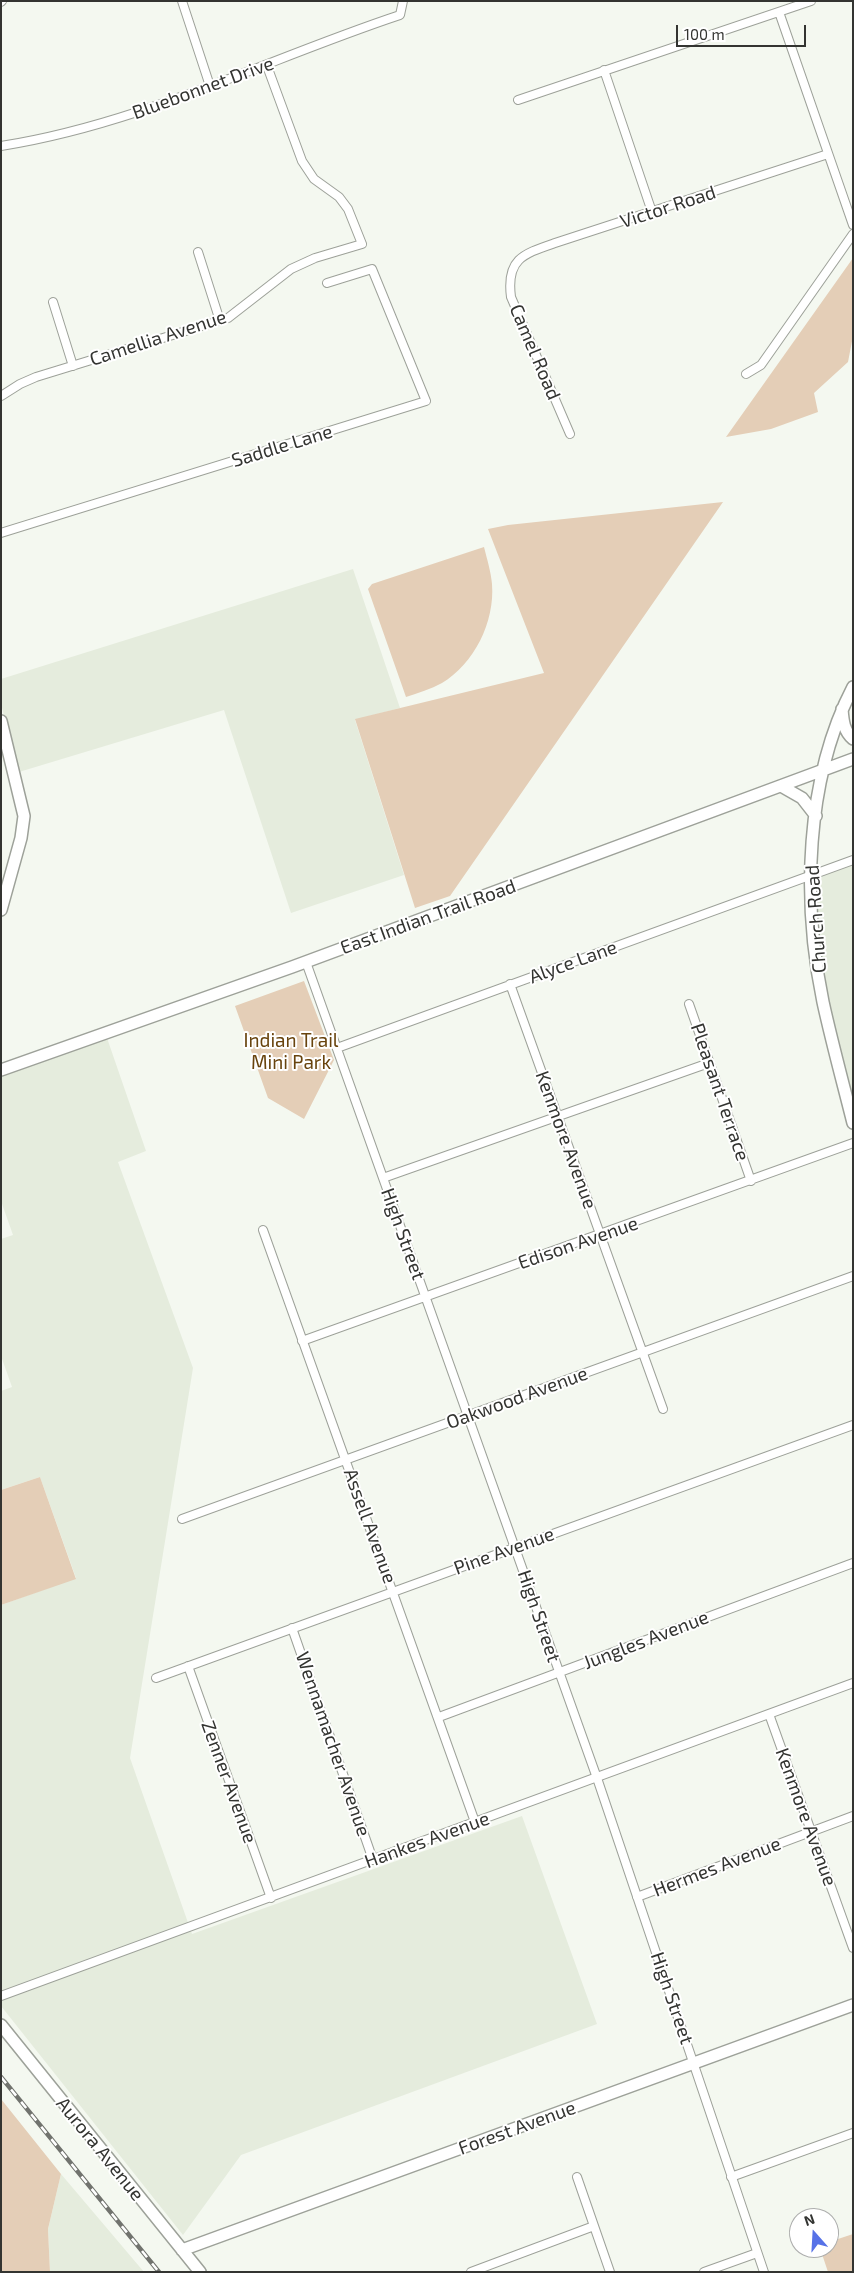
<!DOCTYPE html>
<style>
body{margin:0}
#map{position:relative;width:854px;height:2273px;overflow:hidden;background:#f4f8f0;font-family:"Exo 2",sans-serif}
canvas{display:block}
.frame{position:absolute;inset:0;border:2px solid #333431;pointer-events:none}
.north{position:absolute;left:789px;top:2208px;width:50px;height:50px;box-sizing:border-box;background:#fff;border:1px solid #adaead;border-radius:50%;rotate:341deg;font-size:14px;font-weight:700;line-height:20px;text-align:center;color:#333431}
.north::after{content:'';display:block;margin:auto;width:18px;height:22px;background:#5772e7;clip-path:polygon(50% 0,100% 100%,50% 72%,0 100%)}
.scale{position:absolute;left:676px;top:25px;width:130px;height:22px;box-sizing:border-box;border:2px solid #333431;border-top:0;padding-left:6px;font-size:15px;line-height:18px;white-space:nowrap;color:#333431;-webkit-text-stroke:4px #fff;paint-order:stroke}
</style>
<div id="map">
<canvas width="854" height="2273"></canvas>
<div class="frame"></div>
<div class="north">N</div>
<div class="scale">100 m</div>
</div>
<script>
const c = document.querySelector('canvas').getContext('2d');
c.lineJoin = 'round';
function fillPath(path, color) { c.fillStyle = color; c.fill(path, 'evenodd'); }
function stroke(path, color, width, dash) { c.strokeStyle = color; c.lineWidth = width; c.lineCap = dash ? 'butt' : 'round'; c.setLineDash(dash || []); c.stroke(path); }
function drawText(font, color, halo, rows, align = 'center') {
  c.font = font + ' "Exo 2",sans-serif'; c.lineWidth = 4; c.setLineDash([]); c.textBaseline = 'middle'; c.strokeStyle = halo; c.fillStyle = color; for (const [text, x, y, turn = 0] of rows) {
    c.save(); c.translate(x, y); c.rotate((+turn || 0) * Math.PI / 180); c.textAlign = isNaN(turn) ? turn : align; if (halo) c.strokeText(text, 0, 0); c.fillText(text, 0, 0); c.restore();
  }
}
fillPath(new Path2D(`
 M353,569l47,139 -45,12 49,155 -113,38 -67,-203 -205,62 -18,-68v-25z
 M853,863v244l-27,-107 -13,-122z
 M107,1038l39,113 -28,11 75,206 -63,390 62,176 330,-118 75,208 -356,131 -58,80 -182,-229v-401l75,-27 -36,-101 -39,13v-99l11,-4 -11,-31v-117l12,-4 -12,-34v-125z
 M61,2174l83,98h-94l-2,-43z`), '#e5ecdd');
fillPath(new Path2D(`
 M853,258v78l-5,26 -34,31 4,19 -47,17 -45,8z
 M723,502l-273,394 -35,12 -60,-189 189,-46 -56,-144 20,-4z
 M484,547c3,12 7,25 8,37 3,38 -18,80 -50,99 -11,6 -24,10 -36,14l-38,-108 4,-5z
 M304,981l30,79 -30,59 -36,-21 -33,-92z
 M40,1477l36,102 -75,26v-115z
 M1,2099l60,75 -13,55 2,43h-49z
 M853,2234v38h-25l-8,-24h9v-6z`), '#e4ceb7');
const street = new Path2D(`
 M182,1l28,85
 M1,2l1,-1
 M779,12l74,213
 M604,70l48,142
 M518,100l293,-99
 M1,146c140,-22 266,-87 399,-131l3,-14
 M198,252l22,69
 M53,302l20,64
 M746,374l15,-9 92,-131
 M1,396l19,-12 16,-7 192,-59 63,-49 24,-11 47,-14 -14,-35 -9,-12 -25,-18 -12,-18 -35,-95
 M570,434l-59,-137c-5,-38 12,-43 44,-54l273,-89
 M1,533l425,-132 -54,-132 -45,14
 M306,962l291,816 167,494
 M510,984l153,425
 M689,1004l62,177
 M337,1048l516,-188
 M383,1178l326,-115
 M263,1230l212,592
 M302,1341l551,-198
 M182,1519l671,-243
 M292,1628l81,232
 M188,1666l83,232
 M156,1678l697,-253
 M769,1714l84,234
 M439,1717l414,-154
 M637,1897l216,-81
 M1,1996l852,-313
 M577,2177l33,95
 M731,2177l122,-44
 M471,2272l123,-46
 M704,2272l53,-19`);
const secondary = new Path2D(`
 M853,687c-48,92 -51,215 -30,315 9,41 20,81 30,121
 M842,709c1,13 2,22 11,30
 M1,721l23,95 -3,22 -20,72
 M781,786l21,12 14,18
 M1,1070l291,-103 561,-208
 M1,2025l199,247
 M182,2250l671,-245`);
stroke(street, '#9da199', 10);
stroke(secondary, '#9da199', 14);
stroke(street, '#fff', 8);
stroke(secondary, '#fff', 11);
const rail = new Path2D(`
 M1,2077l158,195`);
stroke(rail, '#71736e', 4.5);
stroke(rail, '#fff', 2.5, [8]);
drawText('19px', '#333431', '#fff', [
 ["Bluebonnet Drive",203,88,-20],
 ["Victor Road",668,207,-18],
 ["Camellia Avenue",158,338,-18],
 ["Camel Road",535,352,67],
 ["Saddle Lane",282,446,-17],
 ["East Indian Trail Road",428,917,-20],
 ["Church Road",816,919,-94],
 ["Alyce Lane",573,962,-20],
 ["Pleasant Terrace",720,1092,71],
 ["Kenmore Avenue",566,1140,70],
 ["High Street",403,1234,70],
 ["Edison Avenue",578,1243,-19],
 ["Oakwood Avenue",517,1398,-20],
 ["Assell Avenue",370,1526,70],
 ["Pine Avenue",504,1551,-20],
 ["High Street",539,1616,71],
 ["Jungles Avenue",646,1640,-21],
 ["Wennamacher Avenue",333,1744,71],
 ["Zenner Avenue",229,1782,70],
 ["Kenmore Avenue",806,1817,70],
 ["Hankes Avenue",427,1840,-20],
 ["Hermes Avenue",717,1867,-21],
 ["High Street",672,1998,71],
 ["Forest Avenue",517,2128,-20],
 ["Aurora Avenue",100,2149,51]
]);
drawText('19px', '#68430d', '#fff', [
 ["Indian Trail",291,1041],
 ["Mini Park",291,1063]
]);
</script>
